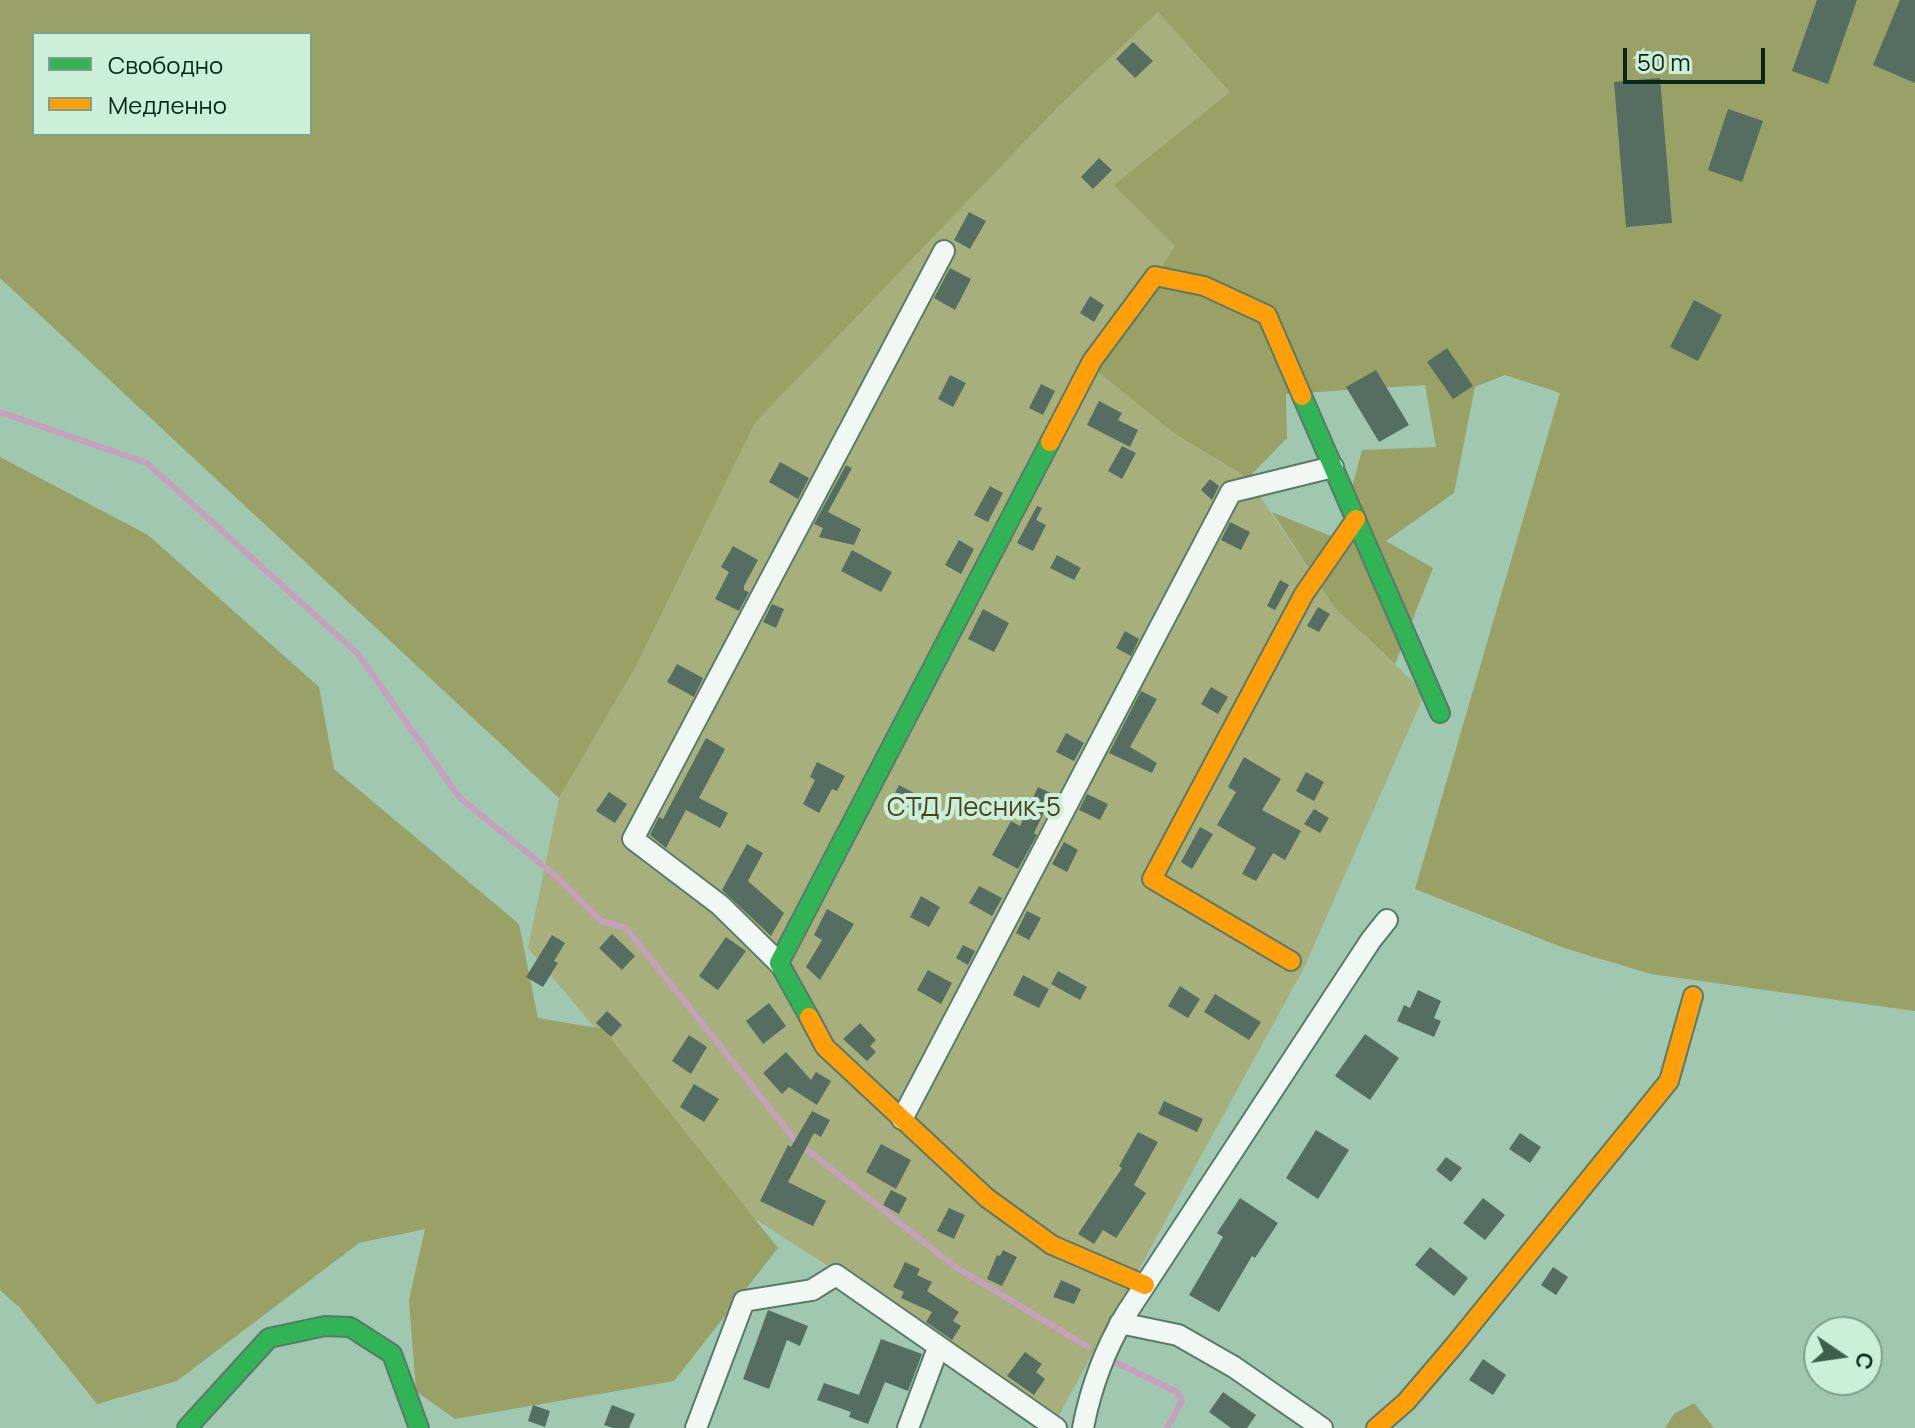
<!DOCTYPE html>
<meta charset="utf-8">
<style>
body{margin:0}
#map{position:relative;width:1915px;height:1428px;overflow:hidden;background:#a0c7b0;font-family:Manrope,sans-serif}
canvas{display:block}
.legend{position:absolute;left:32px;top:32px;width:280px;height:104px;box-sizing:border-box;background:#ccefd9;border:2px solid #7e9f8c;margin:0;padding:10px 14px;list-style:none;font-size:24px;color:#092718}
.legend li{display:flex;align-items:center;gap:16px;height:40px}
.legend b{width:40px;border:2px solid #7e9f8c}
.north{position:absolute;left:1803px;top:1316px;width:80px;height:80px;box-sizing:border-box;background:#ccefd9;border:2px solid #7e9f8c;border-radius:50%;rotate:103deg;font-size:22px;font-weight:700;line-height:32px;text-align:center;color:#092718}
.north::after{content:'';display:block;margin:auto;width:28px;height:36px;background:#3e5f4d;clip-path:polygon(50% 0,100% 100%,50% 72%,0 100%)}
.scale{position:absolute;left:1623px;top:48px;width:142px;height:36px;box-sizing:border-box;border:4px solid #092718;border-top:0;padding-left:10px;font-size:24px;line-height:28px;white-space:nowrap;color:#092718;-webkit-text-stroke:6px #ccefd9;paint-order:stroke}
</style>
<div id="map">
<canvas width="1915" height="1428"></canvas>
<ul class="legend">
<li><b style="height:10px;background:#30b455"></b>Свободно</li>
<li><b style="height:10px;background:#ff9f0a"></b>Медленно</li>
</ul>
<div class="north">С</div>
<div class="scale">50 m</div>
</div>
<script>
const c = document.querySelector('canvas').getContext('2d');
c.lineJoin = 'round';
function fillPath(path, color) { c.fillStyle = color; c.fill(path, 'evenodd'); }
function stroke(path, color, width, dash) { c.strokeStyle = color; c.lineWidth = width; c.lineCap = dash ? 'butt' : 'round'; c.setLineDash(dash || []); c.stroke(path); }
function drawText(font, color, halo, rows, align = 'center') {
  c.font = font + ' Manrope,sans-serif'; c.lineWidth = 8; c.setLineDash([]); c.textBaseline = 'middle'; c.strokeStyle = halo; c.fillStyle = color; for (const [text, x, y, turn = 0] of rows) {
    c.save(); c.translate(x, y); c.rotate((+turn || 0) * Math.PI / 180); c.textAlign = isNaN(turn) ? turn : align; if (halo) c.strokeText(text, 0, 0); c.fillText(text, 0, 0); c.restore();
  }
}
fillPath(new Path2D(`
 M1158,12l73,80 -116,93 60,61 -78,124 78,64 73,44 86,129 91,86 -121,275 -245,447 -304,-196 -227,-271 31,-150 76,-130 120,-245 304,-317z`), '#a7b07d');
fillPath(new Path2D(`
 M0,0h1915v1011l-264,-37 -87,-26 -149,-59 145,-496 -55,-18 -30,12 -21,106 -68,48 47,27 -38,96 -61,-57 -62,-95 66,27 24,-89 74,-3 -11,-62 -139,9 1,44 -39,40 -73,-44 -79,-64 79,-124 -61,-61 116,-93 -72,-80 -99,94 -304,317 -120,245 -76,130 -559,-520zM34,34h276v100h-276z
 M0,457l148,78 171,152 15,82 185,155 19,94 65,11 175,219 -104,133 -219,38 -39,-28 -7,-91 16,-71 -66,14 -182,138 -80,23 -78,-97 -19,-17z
 M1694,1403l20,25h-49l9,-14z`), '#99a166');
stroke(new Path2D(`
 M0,412l147,51 211,191 102,144 97,79 44,44 25,7 170,213 158,125 134,81
 M1117,1363l60,29 5,9 -15,27`), '#c6a0bd', 6);
fillPath(new Path2D(`
 M1817,0h40l-29,84 -36,-13z
 M1900,0h15v83l-42,-18z
 M1133,42l20,19 -18,17 -19,-19z
 M1660,78l12,145 -46,4 -12,-145z
 M1728,109l35,12 -21,61 -34,-12z
 M1099,158l13,12 -19,19 -12,-12z
 M969,212l17,9 -16,28 -16,-9z
 M950,268l21,11 -16,31 -21,-12z
 M1090,296l14,9 -10,17 -14,-9z
 M1694,300l28,15 -24,46 -28,-14z
 M1447,348l26,38 -20,13 -26,-37z
 M1376,370l33,55 -30,17 -33,-55z
 M950,375l16,8 -13,24 -15,-8z
 M1041,384l14,7 -12,24 -14,-7z
 M1099,401l23,12 -4,7 20,10 -8,17 -43,-22z
 M1122,446l14,7 -14,26 -14,-8z
 M780,462l29,16 -11,21 -29,-17z
 M846,465l6,3 -24,44 33,17 -7,16 -35,-8 4,-9 -9,-4z
 M1210,479l9,7 -7,14 -11,-10z
 M990,486l13,7 -15,29 -14,-7z
 M1037,506l5,2 -6,12 10,5 -13,26 -16,-8z
 M1230,522l20,10 -9,18 -20,-10z
 M959,540l15,9 -13,25 -16,-9z
 M733,546l25,14 -14,26v4l5,2 -10,19 -24,-12 14,-27 -8,-5z
 M852,550l40,22 -11,20 -40,-21z
 M1057,555l24,13 -7,12 -24,-12z
 M1280,580l9,5 -14,25 -8,-4z
 M772,604l12,5 -8,19 -13,-6z
 M1318,607l12,7 -11,18 -12,-6z
 M983,609l26,14 -15,29 -26,-13z
 M1125,631l14,8 -8,17 -15,-8z
 M677,664l26,14 -9,19 -27,-15z
 M1211,687l17,10 -10,17 -17,-10z
 M1141,691l16,8 -27,48 27,16 -5,10 -43,-20z
 M1066,733l18,10 -10,18 -18,-9z
 M706,738l19,11 -26,49 29,15 -8,15 -34,-18 -20,38 -16,-13 9,-18 4,2z
 M1244,757l37,22 -19,31 39,21 -16,29 -12,-7 -17,28 -14,-7 14,-26 -39,-23 19,-33 -8,-5z
 M817,762l28,14 -8,15 -5,-2 -13,24 -16,-9 12,-24 -5,-3z
 M1306,772l18,10 -10,19 -18,-10z
 M899,785l32,17 -8,14 -31,-17z
 M1038,787l15,7 -19,39 3,2 -19,34 -26,-14 19,-34 9,5z
 M609,792l18,12 -12,19 -19,-12z
 M1087,794l21,10 -8,16 -21,-10z
 M1314,809l15,9 -9,15 -16,-9z
 M1200,827l13,7 -21,35 -11,-7z
 M1064,842l14,8 -11,22 -15,-8z
 M747,844l16,9 -15,28 36,32 -13,23 -49,-46z
 M979,886l23,12 -10,18 -23,-13z
 M921,896l19,11 -11,20 -19,-10z
 M827,909l27,15 -34,56 -14,-13 16,-27 -8,-5z
 M1027,911l14,7 -12,22 -13,-7z
 M612,934l23,22 -13,14 -23,-22z
 M552,935l13,8 -11,18 4,2 -15,24 -17,-10z
 M726,937l20,14 -28,39 -19,-14z
 M963,945l12,6 -7,14 -12,-7z
 M928,970l24,13 -11,21 -24,-14z
 M1058,971l29,16 -7,13 -29,-16z
 M1023,975l26,14 -10,19 -26,-13z
 M1180,986l20,13 -12,19 -20,-12z
 M1418,990l23,11 -7,17 7,3 -7,16 -37,-16 7,-16 6,3z
 M1215,994l46,28 -12,18 -45,-28z
 M769,1003l17,23 -23,18 -17,-23z
 M607,1011l15,14 -11,12 -15,-14z
 M860,1023l16,17 -6,6 6,6 -9,9 -24,-22z
 M1365,1034l34,24 -29,42 -35,-24z
 M689,1035l18,12 -16,27 -19,-13z
 M786,1052l25,28 5,-8 15,9 -14,24 -28,-18 -7,7 -19,-21z
 M694,1084l25,15 -15,23 -24,-15z
 M1164,1101l39,18 -6,13 -39,-18z
 M812,1111l18,9 -9,17 -7,-4 -26,49 38,19 -13,25 -53,-25 28,-56 3,2z
 M1316,1130l33,20 -31,49 -32,-21z
 M1138,1132l20,10 -24,43 12,8 -30,45 -13,-8 -9,14 -16,-10 44,-66 -3,-2z
 M1520,1133l21,14 -11,16 -21,-14z
 M881,1144l30,16 -15,29 -30,-17z
 M1446,1157l16,11 -11,14 -15,-12z
 M891,1190l16,8 -8,16 -16,-9z
 M1240,1198l38,25 -23,35 -3,-2 -33,56 -30,-17 34,-58 -6,-4z
 M1483,1198l22,17 -20,25 -22,-17z
 M949,1208l16,7 -11,24 -17,-8z
 M1430,1247l38,31 -14,18 -39,-31z
 M1003,1250l14,7 -15,29 -15,-7 10,-24 3,1z
 M905,1262l15,7 -3,6 15,7 -5,9 32,21 -6,9 8,5 -9,14 -26,-18 6,-10 -31,-14 3,-6 -11,-5z
 M1553,1267l15,10 -12,18 -15,-10z
 M1061,1280l20,9 -7,15 -21,-7z
 M768,1310l40,16 -8,20 -13,-6 -18,49 -26,-10z
 M881,1339l41,15 -14,37 -23,-9 -17,42 -19,-7 2,-5 -34,-12 7,-17 35,12z
 M1025,1352l17,12 -6,8 9,7 -11,16 -27,-19z
 M1483,1359l23,16 -13,20 -24,-15z
 M1223,1392l33,23 -9,13h-16l-22,-16z
 M533,1405l17,6 -5,16 -17,-6z
 M612,1405l23,9 -6,14h-16l-9,-3z`), '#566d62');
const street = new Path2D(`
 M779,963l-59,-58 -87,-66 311,-588
 M902,1119l329,-627 102,-25
 M1120,1323l58,12 56,32 88,61
 M696,1428l48,-127 68,-11 24,-15 220,153
 M908,1428l30,-80
 M1083,1428c8,-42 21,-77 43,-114l245,-374 16,-20`);
const fast = new Path2D(`
 M1302,396l138,317
 M809,1017l-30,-54 271,-521
 M187,1428l82,-90 56,-12 25,1 42,27 27,74`);
const slow = new Path2D(`
 M1050,442l42,-81 63,-85 49,10 63,29 35,81
 M1291,961l-139,-82 152,-285 52,-75
 M809,1017l16,30 162,151 65,47 93,40
 M1376,1428l30,-26 47,-55 216,-266 24,-85`);
stroke(street, '#587b69', 24);
stroke(fast, '#587b69', 22);
stroke(slow, '#587b69', 22);
stroke(street, '#f1f7f3', 20);
stroke(fast, '#30b455', 18);
stroke(slow, '#ff9f0a', 18);
drawText('26px', '#4a421d', '#ccefd9', [
 ["СТД Лесник-5",974,809]
]);
</script>
